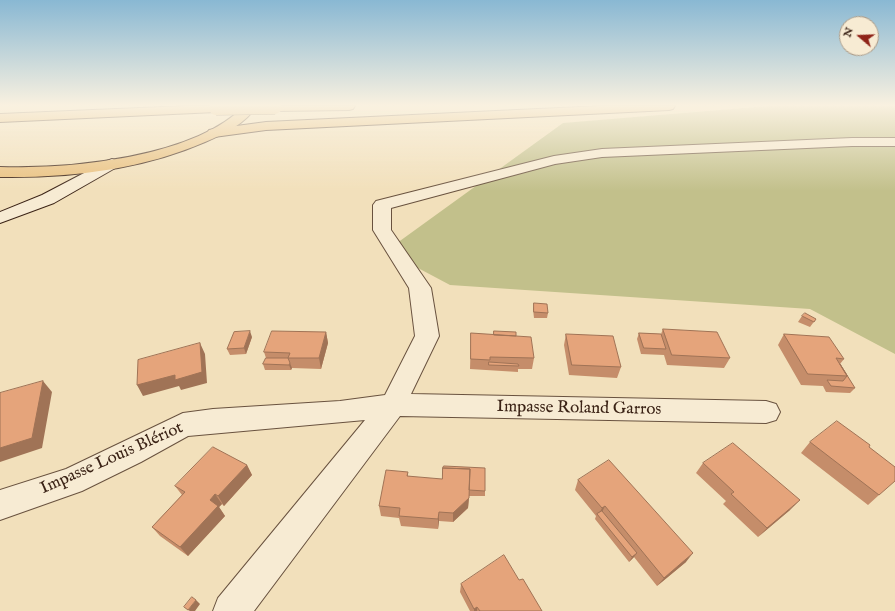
<!DOCTYPE html>
<meta charset="utf-8">
<style>
body{margin:0}
#map{position:relative;width:895px;height:611px;overflow:hidden;background:#f2e0bb;font-family:"IM FELL English",serif}
canvas{display:block}
.north{position:absolute;left:839px;top:16px;width:40px;height:40px;box-sizing:border-box;background:#f7ebd3;border:1px solid #ac9b87;border-radius:50%;rotate:289deg;font-size:11px;font-weight:700;line-height:16px;text-align:center;color:#3b2316}
.north::after{content:'';display:block;margin:auto;width:14px;height:18px;background:#8f2418;clip-path:polygon(50% 0,100% 100%,50% 72%,0 100%)}
</style>
<div id="map">
<canvas width="895" height="611"></canvas>
<div class="north">N</div>
</div>
<script>
const c = document.querySelector('canvas').getContext('2d');
c.lineJoin = 'round';
function fillPath(path, color) { c.fillStyle = color; c.fill(path, 'evenodd'); }
function stroke(path, color, width, dash) { c.strokeStyle = color; c.lineWidth = width; c.lineCap = dash ? 'butt' : 'round'; c.setLineDash(dash || []); c.stroke(path); }
function drawText(font, color, halo, rows, align = 'center') {
  c.font = font + ' "IM FELL English",serif'; c.lineWidth = 3; c.setLineDash([]); c.textBaseline = 'middle'; c.strokeStyle = halo; c.fillStyle = color; for (const [text, x, y, turn = 0] of rows) {
    c.save(); c.translate(x, y); c.rotate((+turn || 0) * Math.PI / 180); c.textAlign = isNaN(turn) ? turn : align; if (halo) c.strokeText(text, 0, 0); c.fillText(text, 0, 0); c.restore();
  }
}
fillPath(new Path2D(`
 M767,106h128v248l-85,-45 -360,-24 -64,-34 177,-128z`), '#c2c08b');
const street = new Path2D(`
 M852,138h43v8h-43l-250,11 -47,7 -164,44v22l40,58 8,48 -28,58 355,7 10,3 4,8 -4,8 -10,3 -366,-7 -146,195h-41l5,-13 147,-178 -177,16 -47,26 -59,29 -82,29v-30l66,-21 117,-56 30,-4 127,-8 45,-6 30,-59 -6,-48 -36,-58v-25l3,-4 178,-45 48,-7z`);
const secondary = new Path2D(`
 M112,159l5,2 3,3 -3,3 -63,36 -54,20v-11l42,-17 65,-34z`);
const primary = new Path2D(`
 M244,106h13c-12,18 -33,28 -52,36 -64,28 -136,36 -205,35v-10c69,2 194,-9 244,-61z`);
const highway = new Path2D(`
 M185,106h36l1,2 -2,3 -4,1 -216,10v-8z
 M270,106h85l-2,3 -4,1 -74,1 -4,-1z
 M600,106h75l-2,3 -4,1 -403,20 -52,7 -5,-1 -2,-3 2,-3 5,-1 52,-7z`);
stroke(street, '#69523f', 2);
stroke(secondary, '#3b2316', 2);
stroke(primary, '#3b2316', 2);
stroke(highway, '#3b2316', 2);
fillPath(street, '#f7ebd3');
fillPath(secondary, '#f7ebd3');
fillPath(primary, '#e9c07e');
fillPath(highway, '#e9c07e');
const highwayBridge = new Path2D(`
 M216,108l59,-1`);
stroke(highwayBridge, '#3b2316', 15, []);
stroke(highwayBridge, '#e9c07e', 14);
fillPath(new Path2D(`
 M534,303l14,10 -1,5h-13l-1,-9z
 M802,316l14,3 -6,8 -12,-5z
 M663,329l67,29 -6,10 -57,-3 -3,-10 -23,-1 -4,-15 2,-6 22,1z
 M494,331l22,5 18,22 -2,11h-14v3l-48,-3 1,-36 22,2z
 M326,332l2,11 -7,26 -29,-1 -1,2h-26l-2,-6 3,-6 -2,-6z
 M566,334l55,33 -4,11 -48,-3 -5,-30z
 M784,334l60,25 -4,5 15,24 -5,5 -24,-1 -3,-6 -22,-1 -23,-40z
 M252,337l-6,17 -16,1 -3,-6z
 M810,442l59,5 10,48 -11,10 -67,-52z
 M703,463l87,47 -32,27 -35,-33 3,-3 -30,-28z
 M247,465l5,10 -28,31 -2,-2 -3,3 6,9 -37,40 -28,-20 -8,-9 30,-32 -7,-9z
 M408,472v4l77,15v5h-16l-1,12 -15,14 -14,-1 -1,8 -37,-3 -2,-8 -18,-2 -2,-10z
 M578,480l108,82 -29,24 -23,-29 -5,5 -34,-43 1,-3 -21,-26z
 M519,580l23,31h-72l-10,-19 1,-8z`), '#c58d6a');
fillPath(new Path2D(`
 M250,331l2,6 -6,17 -2,-6z
 M326,332l2,11 -7,26 -2,-11z
 M200,343l5,11 2,29 -26,7 -2,-4 -36,10 -6,-11z
 M290,363l2,5 -1,2 -2,-5z
 M43,381l9,11 -10,56 -42,14v-14z
 M247,465l5,10 -28,31 -6,-10z
 M215,494l7,10 -3,3 6,9 -37,40 -8,-9 30,-47z
 M469,498l-1,10 -15,14v-9z
 M800,500l-10,10 -32,27 9,-9z
 M605,506l-5,10h-2l4,-8z
 M439,512v9l-1,8v-10z
 M637,553l-3,4 -5,5 3,-5z
 M693,553l-7,9 -29,24 7,-8z
 M196,600l4,4 -5,7h-5l-2,-1z
 M477,607v4h-3v-2z`), '#a07356');
const building = new Path2D(`
 M534,303l13,1 1,9 -14,-1z
 M805,313l11,6 -2,3 -12,-6z
 M663,329l54,3 13,26 -58,-3z
 M250,331l-6,17 -17,1 7,-17z
 M272,331l54,1 -7,26h-31l2,-5 -26,-1z
 M494,331l22,1v4l-22,-1z
 M471,333l60,4 3,21 -44,-1v3l-19,-1z
 M639,333l22,1 5,15 -22,-1z
 M566,334l47,2 8,31 -49,-2z
 M784,334l45,3 15,22 -8,-1 11,18 -39,-2z
 M200,343l2,29 -27,8v-5l-38,10 1,-25z
 M266,358h22l2,5 -1,2 -26,-1z
 M489,362l29,2 1,2 -30,-1z
 M840,364l15,24 -24,-2 -4,-6 16,1 4,-5z
 M43,381l-11,57 -32,10v-55z
 M837,421l33,24 -1,2 26,20v14l-16,14 -69,-53z
 M733,443l67,57 -33,28 -36,-34 3,-2 -31,-29z
 M213,447l34,18 -29,31 -3,-2 -5,6 8,6 -38,41 -28,-20 33,-35 -10,-6z
 M609,460l84,93 -29,25 -59,-72 -3,2 -24,-28z
 M444,466l41,2v23l-16,-1 1,-21 -27,-1z
 M443,468l27,1 -1,29 -16,15 -14,-1 -1,7 -39,-3 1,-8 -21,-2 7,-36 22,2 -1,4 35,3z
 M602,511l35,42 -5,4 -35,-43z
 M504,555l15,25 4,-1 19,32h-62l-3,-4 -3,2 -13,-25z
 M192,597l4,3 -8,10 -4,-3z`);
fillPath(building, '#e5a47b');
stroke(building, '#a07356', 1);
const sky = c.createLinearGradient(0, 0, 0, 191);
sky.addColorStop(0, '#89b8d3');
sky.addColorStop(0.55, '#f9f1e0');
sky.addColorStop(1, '#f9f1e000');
c.fillStyle = sky;
c.fillRect(0, 0, 895, 191);
drawText('17px', '#3b2316', '#f7ebd3', [
 ["Impasse Roland Garros",579,409,1],
 ["Impasse Louis Blériot",112,459,-24]
]);
</script>
